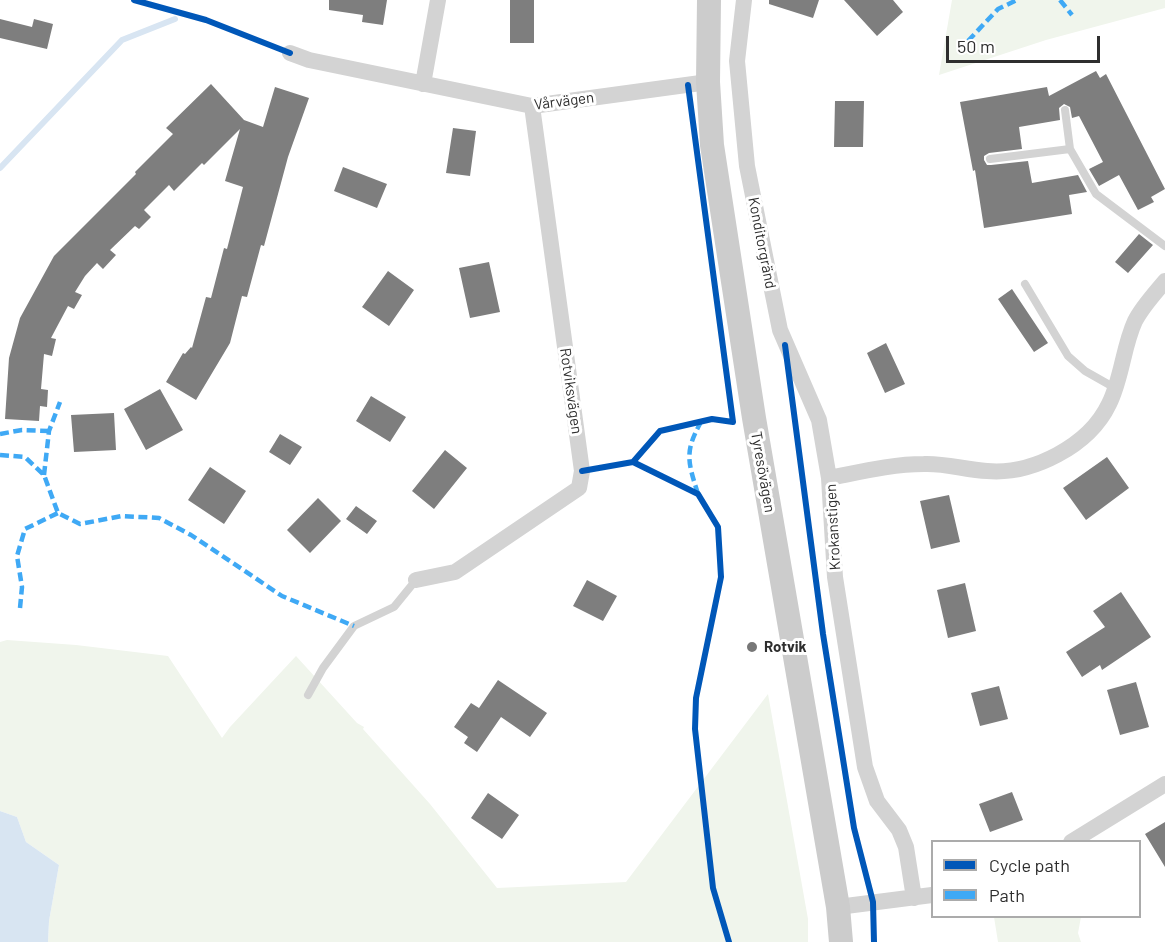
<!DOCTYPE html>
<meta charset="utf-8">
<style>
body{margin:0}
#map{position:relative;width:1165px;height:942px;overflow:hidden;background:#fff;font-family:Barlow,sans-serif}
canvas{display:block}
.legend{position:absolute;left:931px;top:840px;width:210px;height:78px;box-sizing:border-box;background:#fff;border:2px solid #ababab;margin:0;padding:8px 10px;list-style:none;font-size:18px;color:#2e2e2e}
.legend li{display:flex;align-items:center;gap:12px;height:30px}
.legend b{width:30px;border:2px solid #ababab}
.scale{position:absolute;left:946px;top:36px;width:154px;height:27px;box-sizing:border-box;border:3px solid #2e2e2e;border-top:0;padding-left:8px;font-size:18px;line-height:21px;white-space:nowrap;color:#2e2e2e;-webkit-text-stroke:4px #fff;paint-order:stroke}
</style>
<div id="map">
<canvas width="1165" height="942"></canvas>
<ul class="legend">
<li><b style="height:8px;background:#0057b8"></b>Cycle path</li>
<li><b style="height:8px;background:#3fa9f5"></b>Path</li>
</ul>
<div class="scale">50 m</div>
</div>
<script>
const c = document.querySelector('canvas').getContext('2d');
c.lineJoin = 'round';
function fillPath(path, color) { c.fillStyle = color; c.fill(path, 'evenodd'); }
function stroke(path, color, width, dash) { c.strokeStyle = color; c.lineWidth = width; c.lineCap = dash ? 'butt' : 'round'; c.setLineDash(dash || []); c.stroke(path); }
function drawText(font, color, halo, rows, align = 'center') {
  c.font = font + ' Barlow,sans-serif'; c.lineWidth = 6; c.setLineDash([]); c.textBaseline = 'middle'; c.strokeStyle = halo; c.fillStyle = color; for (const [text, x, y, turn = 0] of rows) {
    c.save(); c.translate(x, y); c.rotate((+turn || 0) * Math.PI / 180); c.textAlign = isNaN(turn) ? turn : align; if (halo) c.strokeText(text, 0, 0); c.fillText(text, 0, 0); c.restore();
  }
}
fillPath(new Path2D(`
 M952,0h213v8l-119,32 -107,35z
 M7,640l69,5 92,11 54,82 8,-11 66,-71 61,67 7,4 -1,2 67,75 67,84 129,-6 142,-188 40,225v23h-760l1,-21 10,-56 -33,-23 -9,-25 -17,-6v-169z
 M994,917h87l-3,16 3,9h-83z`), '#f0f5ec');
fillPath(new Path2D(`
 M0,811l17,6 9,25 33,23 -10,56 -1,21h-48z`), '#d8e5f2');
stroke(new Path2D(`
 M0,168l122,-128 53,-21`), '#d8e5f2', 6);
fillPath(new Path2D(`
 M329,0h58l-4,25 -21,-3 1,-7 -34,-5z
 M510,0h24v43h-24z
 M769,0h50l-6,18 -44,-14z
 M844,0h49l10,12 -26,24z
 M0,19l32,8 2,-8 19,5 -6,25 -47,-11z
 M1096,71l4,7 6,-4 59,115 -14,8 3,5 -16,8 -19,-35 -20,11 -10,-17 14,-7 -24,-46 -7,2 -2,-11 -6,-3 -5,4 1,12 -41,7 3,22 -33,4 -5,3v4l3,5h4l37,-4 4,22 46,-8 9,17 -18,3 3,19 -88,14 -9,-58 -2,1 -13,-69 87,-15 2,9z
 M211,84l33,36 19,7 12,-40 34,11 -21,59 -24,89 -3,-1 -14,52 -5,-1 -12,47 -34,57 -30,-18 17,-29 2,1 6,-7 1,1 14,-51 5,1 13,-50 3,1 16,-62 -18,-6 15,-52 -36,36 -2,-2 -28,28 -5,-6 -25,25 7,7 -12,12 -4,-3 -25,24 6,5 -13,14 -6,-6 -12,13 -10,16 7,3 -8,14 -6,-3 -17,32 5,1 -4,17 -8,-2 -3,35 7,1 -1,17 -7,-1 -1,15 -34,-2 4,-61 11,-40 34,-62 82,-82 -1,-2 38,-38 -7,-6z
 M835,101h29l-1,46h-29z
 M453,128l23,3 -6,45 -24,-3z
 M343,167l44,17 -10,24 -43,-17z
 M1139,234l14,11 -25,28 -13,-11z
 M489,262l11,50 -30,6 -11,-50z
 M388,271l26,19 -25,36 -27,-19z
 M1012,289l36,54 -14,9 -36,-53z
 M886,343l19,41 -20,9 -18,-40z
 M160,389l23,41 -37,20 -22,-41z
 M371,396l35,21 -16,25 -34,-21z
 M114,413l2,37 -42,2 -3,-37z
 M280,434l22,13 -12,18 -21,-13z
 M445,450l22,18 -33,41 -22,-18z
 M1107,457l22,31 -43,32 -23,-32z
 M210,467l36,24 -22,33 -36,-24z
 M949,495l11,47 -29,7 -11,-48z
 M318,498l23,23 -31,32 -23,-23z
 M356,506l21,15 -10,13 -21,-15z
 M587,580l30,16 -14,25 -30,-15z
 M965,583l11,48 -28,7 -11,-48z
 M1121,592l30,45 -49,33 -2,-5 -18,12 -16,-25 39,-25 -12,-16z
 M498,680l49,33 -17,24 -29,-20 -24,35 -13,-9 4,-6 -14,-10 17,-24 8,5z
 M1136,682l13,45 -29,8 -13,-45z
 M999,686l9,33 -28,7 -9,-33z
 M1012,792l11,28 -33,12 -11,-28z
 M488,793l31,22 -17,24 -31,-21z
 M1165,822v45l-20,-33z`), '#7e7e7e');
stroke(new Path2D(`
 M1065,110l5,39
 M990,159l80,-10 26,45 69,52
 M1025,284l43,72 17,15 30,17
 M308,695l15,-27 31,-42 40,-19 22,-27`), '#d3d3d3', 8);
stroke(new Path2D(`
 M744,0l-7,61 10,105 33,164 39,90 10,58
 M290,53l19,7 223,46 176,-24
 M423,84l15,-84
 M416,580l39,-8 124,-84 3,-17 -50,-365
 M1071,842l94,-58
 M914,898l-8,-51 -7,-17 -22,-29 -12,-34 -30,-190 -6,-99c31,-6 63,-14 95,-14 21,-1 42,6 63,7 45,4 102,-25 122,-67 13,-26 14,-57 26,-83 7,-14 20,-28 30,-40
 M838,907l94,-12`), '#d3d3d3', 16);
stroke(new Path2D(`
 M709,0l-1,82 4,63 42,273 84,489 3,35`), '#ccc', 24);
stroke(new Path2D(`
 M1060,0l12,15
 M968,41l30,-32 19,-9
 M0,434l22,-4 27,1
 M0,455l25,2 19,18 14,38 22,11 42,-8 37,2 32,17 91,61 72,30
 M44,475l5,-44 11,-29
 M698,494c-10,-32 -14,-42 3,-72
 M20,608l2,-21 -5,-31 8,-27 33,-16`), '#3fa9f5', 4.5, [9, 4.5]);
stroke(new Path2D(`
 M134,0l72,20 84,33
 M688,85l45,337
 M785,345l38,289 31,194 19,74 1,40
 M633,462l27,-31 52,-12 21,3
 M582,471l51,-9 65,32 20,33 3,50 -25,121 -1,31 18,159 16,54`), '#0057b8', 6);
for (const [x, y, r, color] of [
 [752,647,6,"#777"]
]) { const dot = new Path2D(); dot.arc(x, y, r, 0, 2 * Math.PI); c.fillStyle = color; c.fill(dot); stroke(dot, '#fff', 2); }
drawText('15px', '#2e2e2e', '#fff', [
 ["Vårvägen",564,101,-7],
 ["Konditorgränd",762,243,79],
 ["Rotviksvägen",571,391,82],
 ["Tyresövägen",763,472,80],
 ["Krokanstigen",833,527,-93]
]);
drawText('bold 15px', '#2e2e2e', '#fff', [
 ["Rotvik",764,647]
], 'left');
</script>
